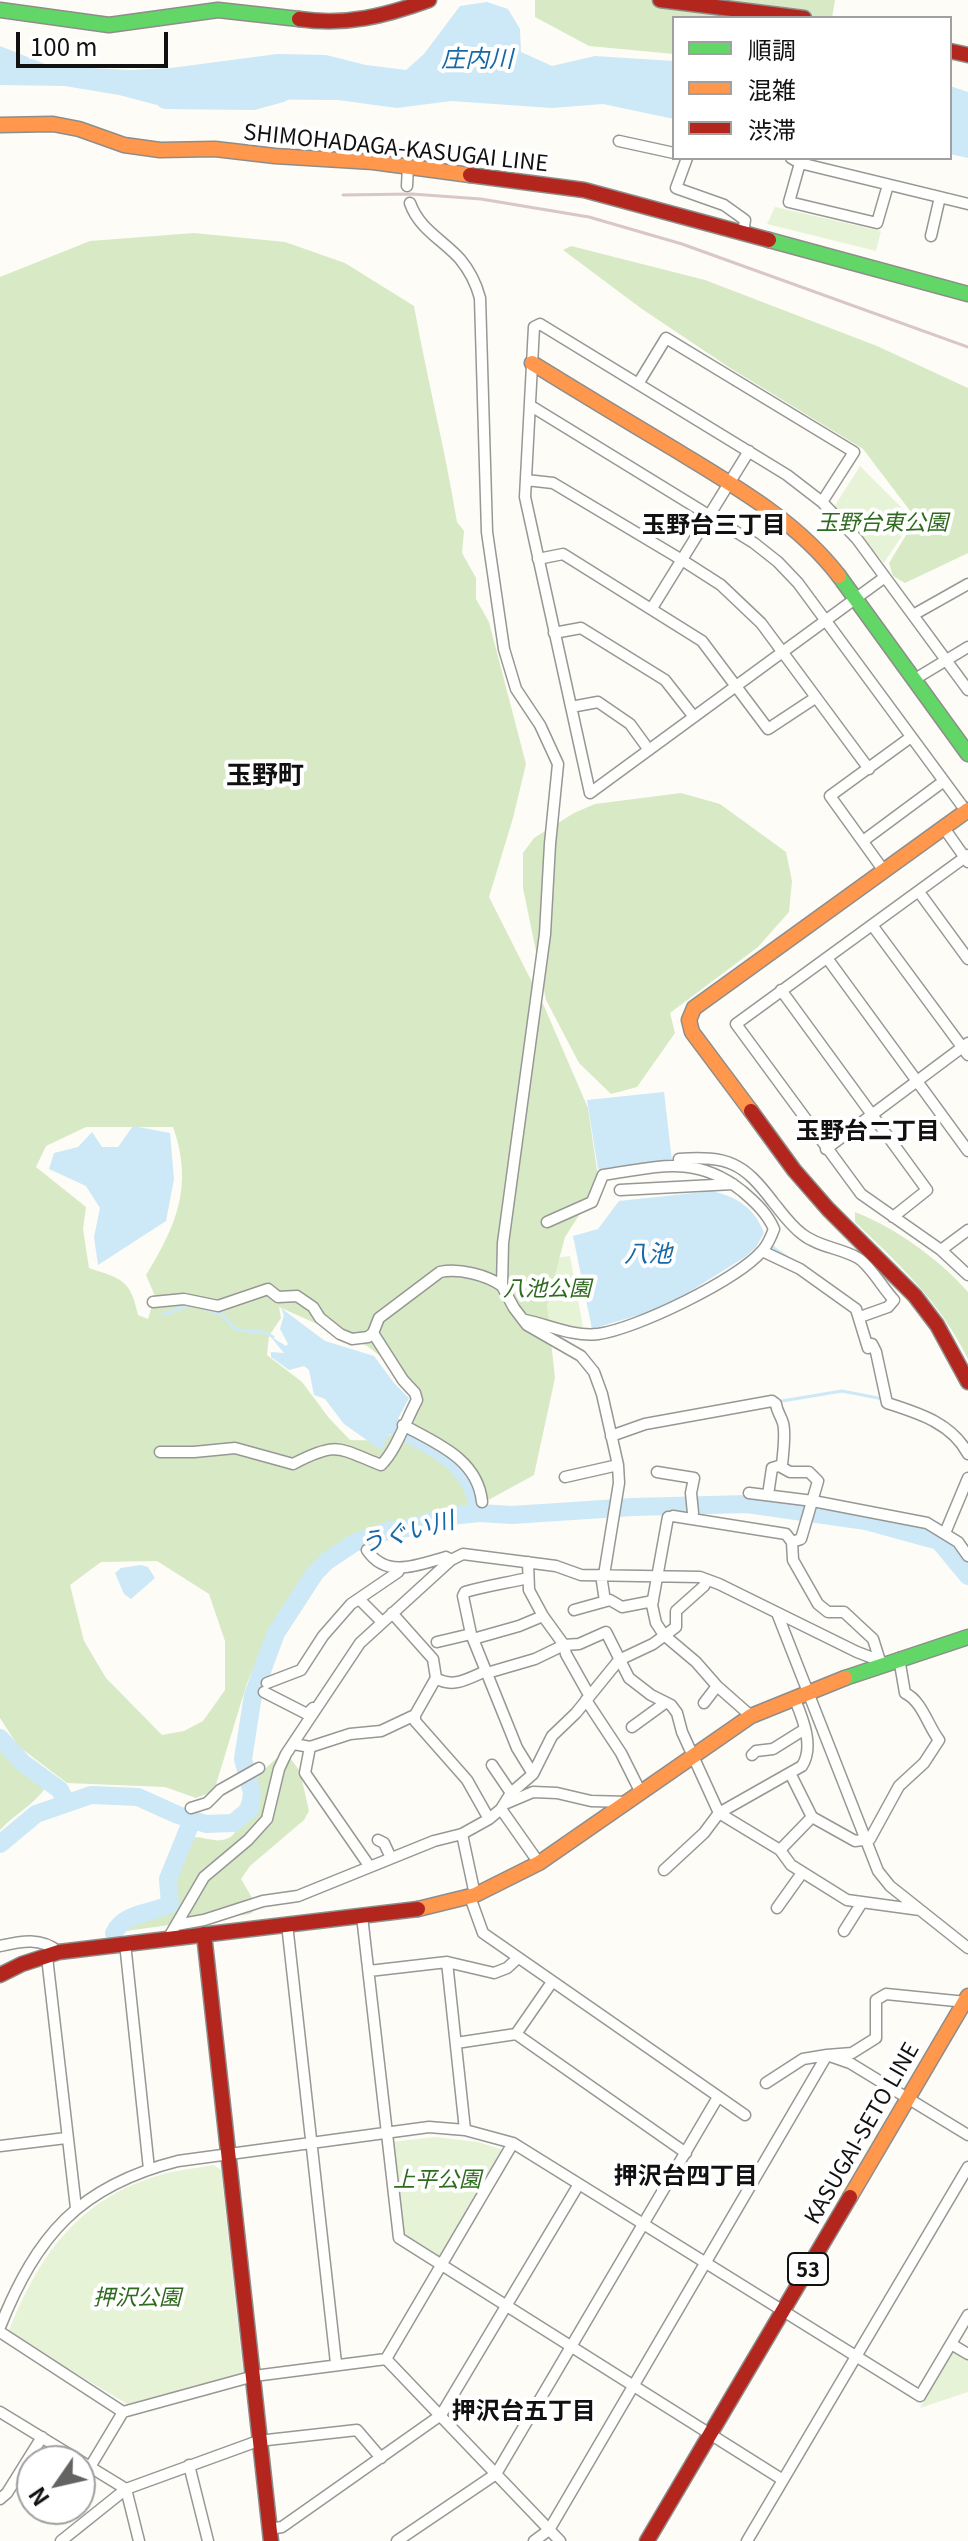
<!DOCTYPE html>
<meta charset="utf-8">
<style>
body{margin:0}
#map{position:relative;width:968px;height:2541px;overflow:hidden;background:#fdfcf7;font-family:Georgia,"Noto Sans JP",serif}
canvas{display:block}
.legend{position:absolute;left:672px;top:16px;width:280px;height:144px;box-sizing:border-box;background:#fff;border:2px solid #a0a0a0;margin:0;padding:10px 14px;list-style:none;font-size:24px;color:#111}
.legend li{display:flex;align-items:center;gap:16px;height:40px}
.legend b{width:40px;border:2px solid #a0a0a0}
.north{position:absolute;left:16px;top:2445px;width:80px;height:80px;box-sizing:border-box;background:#fff;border:2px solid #a0a0a0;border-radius:50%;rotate:236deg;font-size:22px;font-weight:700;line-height:32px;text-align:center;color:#111}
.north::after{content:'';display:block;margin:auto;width:28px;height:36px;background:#646362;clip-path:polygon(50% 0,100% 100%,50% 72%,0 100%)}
.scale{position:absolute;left:16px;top:32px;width:152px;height:36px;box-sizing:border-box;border:4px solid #111;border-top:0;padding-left:10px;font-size:24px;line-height:28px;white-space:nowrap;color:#111;-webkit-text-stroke:6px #fff;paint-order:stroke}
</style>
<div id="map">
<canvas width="968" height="2541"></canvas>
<ul class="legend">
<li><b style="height:10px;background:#63d668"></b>順調</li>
<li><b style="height:10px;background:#ff974d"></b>混雑</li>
<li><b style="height:10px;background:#b3261e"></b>渋滞</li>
</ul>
<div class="north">N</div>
<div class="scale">100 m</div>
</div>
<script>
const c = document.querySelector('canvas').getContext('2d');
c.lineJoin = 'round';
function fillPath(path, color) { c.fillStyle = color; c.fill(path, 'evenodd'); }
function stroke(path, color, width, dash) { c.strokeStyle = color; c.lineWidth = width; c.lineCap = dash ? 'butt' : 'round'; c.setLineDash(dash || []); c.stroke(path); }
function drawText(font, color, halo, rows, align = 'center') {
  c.font = font + ' Georgia,"Noto Sans JP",serif'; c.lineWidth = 8; c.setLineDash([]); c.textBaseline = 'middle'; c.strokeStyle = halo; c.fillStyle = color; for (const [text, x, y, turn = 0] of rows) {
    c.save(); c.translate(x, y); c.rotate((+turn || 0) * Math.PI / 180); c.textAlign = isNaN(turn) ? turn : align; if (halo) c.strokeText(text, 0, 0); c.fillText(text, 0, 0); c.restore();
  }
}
fillPath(new Path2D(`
 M775,207l106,24 -5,20 -109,-27z
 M860,466l53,53 -29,44 -50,-56z
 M570,1256l13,71h-9l-46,-12 -15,-51z
 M435,2137l43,5 25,8 -62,106 -4,1 -34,-22 -12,-93z
 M214,2165l7,5 22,202 -114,33 -121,-72c30,-76 69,-134 152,-158 17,-5 36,-7 54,-10z
 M956,2352l12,7v33l-48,16 31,-55z`), '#e7f3d7');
fillPath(new Path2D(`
 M535,0h300l-3,18h-158v36l-85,-8 -54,-29z
 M194,233l91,9 60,21 69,43c13,72 31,143 43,216l7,9 -2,22 14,25v21l13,23 37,142 -13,54 -24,79 55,109 44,102 11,76 -34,53 -18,68 8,73 -21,97 -62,34 -78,15 -57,23 -45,48 -30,55 -15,33 -33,108 -18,7 -31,-11 -98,-4 -49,-37 -18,-28v-1441l90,-36zM86,1127h87c21,59 3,99 -27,148l9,21 -7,23 -10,-4c-8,-36 -16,-36 -49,-47l-6,-39 3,-22 -50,-40 10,-21zM279,1307l88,39 31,23 17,29c-17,39 -24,44 -65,42l-21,-22 -27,-36 -35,-27 2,-19 12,-18zM157,1561l52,33 16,47v49l-22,31 -19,10 -22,4 -56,-57 -22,-37 -14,-56 31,-23z
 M571,246l134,34 172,66 91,42v165l-63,30 -12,-7 -4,-13 22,-36 3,-11 -51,-67 -133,-81 -88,-59 -79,-59z
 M681,793l39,11 66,48 6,29 -3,31 -31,35 -88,66 5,20 -38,54 -26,7 -32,-31 -33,-63 -23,-112v-35l11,-15 40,-25 21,-9z
 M855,1212c41,16 84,47 113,80v67c-28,-57 -68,-94 -113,-137z
 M0,1749l46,38c-12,18 -31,27 -46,43z
 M279,1756l11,2 10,13 9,40 -5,9 -54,46 -9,13 17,29 -8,6 -124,17v-10l27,-12 10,-7 20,-57 5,-7c13,-4 25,6 38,1 15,-5 11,-20 14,-33 6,-21 24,-36 39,-50z`), '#d8eac5');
fillPath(new Path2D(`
 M487,2l21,7 12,20 1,23 31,14 43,-10 79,5v58l-71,-15 -51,4 -101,-7 -54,7 -59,-8 -129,-1 -52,6 -38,-10 -54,-9 -65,-1v-39l50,20 81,4 40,-2 106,-14 49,1 40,10 40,5 18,-16 36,-48z
 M950,86l18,6v66l-18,-4z
 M664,1092l8,69 -74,8 -11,-69z
 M133,1126l37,7 4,46 -8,42 -68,44 -4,-28 6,-29 -14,-22 -37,-17 5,-16 24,-6 14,-15 10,15h16z
 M712,1191c25,6 43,17 52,42l-8,14 -11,10 -80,50 -73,22 -19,-93 25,-7 21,-28z
 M281,1308l44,33 49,15 20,27 15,15 -28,52 -37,-26 -19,-25 -11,-4 -5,-25 -5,-4 -15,4 -18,-13v-5l13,1 -14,-17 16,10 2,-2 -8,-15 4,-14z
 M141,1565l7,2 7,11 -24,21 -7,-5 -9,-21 6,-5z`), '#cde8f7');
stroke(new Path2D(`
 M771,1246l20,14
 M203,1308l22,8c13,26 32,8 48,21
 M163,1315l26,-10
 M776,1402l66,-11 41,8`), '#cde8f7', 3);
stroke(new Path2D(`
 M165,100l88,1 29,-8
 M382,1420c43,24 91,38 97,93
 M0,1738l23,25 37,27 6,12
 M0,1844l36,-30 55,-19 47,2 40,18 28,9 27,-1 17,-14 2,-16 -9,-34 10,-64 23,-62 39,-60 12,-12 27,-18 33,-12 25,-4 38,-11 29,-3 33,2 121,-8 114,-3 119,17 73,20 29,35
 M114,1933c10,-21 38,-19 56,-29l-2,-25 24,-59`), '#cde8f7', 18);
const street = new Path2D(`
 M619,141l55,12
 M687,158l-11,30 48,17 21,15 -2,13
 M791,158l9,5 168,41
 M800,163l-11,39 88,21 11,-38
 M407,186l1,-20
 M410,203c9,26 33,37 50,56 10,12 16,24 20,39l7,234 17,117 12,40 24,36 18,39 -8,80 -5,90 -42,309 -1,43 12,22 13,17 54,31 13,16 8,22 16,71 1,18 -15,92
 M931,236l9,-39
 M638,384l28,-46 188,114 -32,50
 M531,406l223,137 24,19 20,21 168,228
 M526,480l27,3 129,77 39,25 40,38 108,146
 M538,559l25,-5 139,87 66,88 47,-31
 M885,577l-295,216 -65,-296 9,-170 6,-3 247,151 35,27 35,37 111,151
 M652,608l97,-157
 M913,615l55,-31
 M554,633l27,-5 84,52 29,37
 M915,679l53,-32
 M571,707l27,-5 32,22 19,26
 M944,828l24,34
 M863,841l81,-60
 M968,855l-232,169 125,170 80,56 27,25
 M884,871l-54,-75 81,-59
 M919,892l49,67
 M872,925l96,130
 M827,958l141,193
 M781,990l146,200 -34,27
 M826,1149l142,-106
 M679,1165v-6c49,-3 64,3 94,43 9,11 17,23 29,32 16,13 39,14 56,24 12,7 26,32 36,42l-6,7 -28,10
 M620,1190l113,-6
 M941,1250l27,-20
 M762,1251l38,18 56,40 12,39
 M153,1302l31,-3 34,7 50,-17 10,8 19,-1 16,11 7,11 20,16 12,5 16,-2 5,-4 6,-15 61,-46c19,-4 47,3 62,14
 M525,1320c24,5 48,17 73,14 38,-5 139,-54 164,-83 6,-6 9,-14 12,-22 -7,-16 -19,-27 -32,-38 -47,-37 -84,-24 -139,-16l-11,27 -45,20
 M867,1344h5l4,8 11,51c31,10 65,20 81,51
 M403,1425c33,18 75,34 79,77
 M611,1436l34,-12 127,-23 4,3c1,8 5,12 7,19 3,11 0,30 -1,42l-10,3 -4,27
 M160,1452h34l41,-4 58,16c44,-23 45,-16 88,1 15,-14 25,-45 36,-65l-2,-7 -12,-13 -30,-47
 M782,1465l-1,2 9,5h19l9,9 -17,58 -9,3
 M657,1472l37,6 -3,15 2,20
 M565,1477l53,-12
 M749,1493l64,8 114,22 31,19 10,14
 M673,1516l113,18 6,8 1,18 25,44 10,8h16l29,27 7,22
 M668,1517l-16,88 4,18 8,12 32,27 21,24 34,30
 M945,1533l23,-55
 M367,1550c19,29 51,15 79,7l5,3
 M528,1562l1,28 14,26 21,29 15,-1 27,-12 23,46 22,17 20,10 6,8 5,19 37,81 61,37 11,15 56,35 73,10
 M601,1575l4,26
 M528,1578c-22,5 -42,8 -63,14l-2,4 8,38 46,114 16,26
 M359,1599l23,23
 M574,1610l36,-10 12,7 31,-6
 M392,1613l41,46 3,19 -21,37v6l52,59 22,39
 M777,1613l101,258 12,15 78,62
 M473,1639l46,-13 24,-10
 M437,1642l34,-8
 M487,1673l48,-14 29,-14 2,9 23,41
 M436,1678c17,11 33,0 50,-7
 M267,1683l34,-13 22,-34 28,-32 47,-32 2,-4
 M264,1692l43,22 6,-6
 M586,1700l35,53 20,40
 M704,1703l13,-17
 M632,1727l33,-24
 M294,1744l16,3 40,-13 31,-3 34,-16
 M310,1747l-5,26 65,94
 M752,1755l4,-4 17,-2 32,-20
 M492,1765l19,28
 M790,1773l22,44 43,24 15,-2 29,-53 25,-23 15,-23c-11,-14 -17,-39 -34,-47l-6,-35
 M507,1803l26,-11 24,1 34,8 37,1
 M191,1808l16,-5 13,-13 39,-22
 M501,1809l38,54
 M462,1834l13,61
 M378,1840l6,3 7,15
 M780,1850l32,-33
 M664,1870l40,-37 15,-20 83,-47c13,-20 0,-49 -8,-69
 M470,1897l13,36 262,182
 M777,1908l25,-35
 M362,1916l37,322 384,242
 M287,1924l49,439
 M176,1925l28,-5 59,-19 35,-5 136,-55 28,-7 27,-15 12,-10 10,-16 22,-19 19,-38 24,-23 43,-53 34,-16 23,-17v-16l28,-25 3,-6
 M844,1931l17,-27
 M169,1937l35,-60 44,-37 19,-21 12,-50 7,-15 74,-111 91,-83 12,-6 93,12 25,9 119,2 19,7 138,68 29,11
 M125,1943l24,226
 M0,1946c22,-5 41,-9 59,6
 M47,1957l29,251
 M447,1962l18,168
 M369,1971l78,-9 47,11 13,-5 11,-10
 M516,2034l36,-52
 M456,2043l60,-9 170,119
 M766,2083l37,-24 24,-4 23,8 118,72
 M0,2146l66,-8
 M0,2327c37,-92 79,-141 178,-166l251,-34 36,3 48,13 407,253 48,-81
 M0,2332l123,80
 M951,2344l17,10
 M386,2359l127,-216
 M0,2412l126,77 13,52
 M189,2465l19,76
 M90,2467l33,-55 131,-36 132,-17 174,182
 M0,2499l7,-6 35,-56
 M269,2529l13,-2 159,-112 138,-231
 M61,2541l65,-52 132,-48 99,-11 24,28
 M397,2541l99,-67 222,-377
 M534,2541l15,-11 278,-475 25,-2 24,-15v-38l10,-6 80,8
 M747,2541l221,-374`);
const fast = new Path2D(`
 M0,10l109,15 109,-15 81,9
 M769,240l199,54
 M839,576l129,178
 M845,1678l123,-41`);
const slow = new Path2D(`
 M0,125l53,-1 26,5 45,16 36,5 55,-1 60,7 98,6 97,13
 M532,363c47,29 95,58 142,86 60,37 122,71 165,127
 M751,1111l-59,-79 -3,-12 5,-12 274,-198
 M418,1909l57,-14 64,-32 212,-147 94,-38
 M850,2197l118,-201`);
const jam = new Path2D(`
 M660,0l144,18
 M299,19c47,7 86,-3 130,-19
 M950,51l18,4
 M470,175l114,15 185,50
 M751,1111l43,59 34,39 87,87 22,29 31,57
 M204,1934l67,607
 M0,1975l22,-11 37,-12 359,-43
 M647,2541l203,-344`);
stroke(street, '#979795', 13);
stroke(fast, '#8e8d8b', 17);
stroke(slow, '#8e8d8b', 17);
stroke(jam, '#8e8d8b', 17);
stroke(street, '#fffffe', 10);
stroke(fast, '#63d668', 14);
stroke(slow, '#ff974d', 14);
stroke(jam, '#b3261e', 14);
stroke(new Path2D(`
 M343,195l69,-1 69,5 108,18 93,27 286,103`), '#d9c6c7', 3);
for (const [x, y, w] of [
 [808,2269,40]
]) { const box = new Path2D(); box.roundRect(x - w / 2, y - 16, w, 32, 6); c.fillStyle = '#fff'; c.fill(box); stroke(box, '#111', 2); }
drawText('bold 20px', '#111', null, [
 ["53",808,2269]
]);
drawText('22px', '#111', '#fff', [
 ["SHIMOHADAGA-KASUGAI LINE",396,147,6],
 ["KASUGAI-SETO LINE",861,2133,-60]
]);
drawText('italic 22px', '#2f6b1f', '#fff', [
 ["玉野台東公園",882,522],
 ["八池公園",547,1288],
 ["上平公園",437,2179],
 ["押沢公園",137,2297]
]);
drawText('italic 24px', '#1768a6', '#fff', [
 ["庄内川",477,58],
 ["八池",648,1253],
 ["うぐい川",407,1531,-15]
]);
drawText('bold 24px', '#111', '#fff', [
 ["玉野台三丁目",714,524],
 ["玉野台二丁目",868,1130],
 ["押沢台四丁目",686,2175],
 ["押沢台五丁目",524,2410]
]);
drawText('bold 26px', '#111', '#fff', [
 ["玉野町",265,774]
]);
</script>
